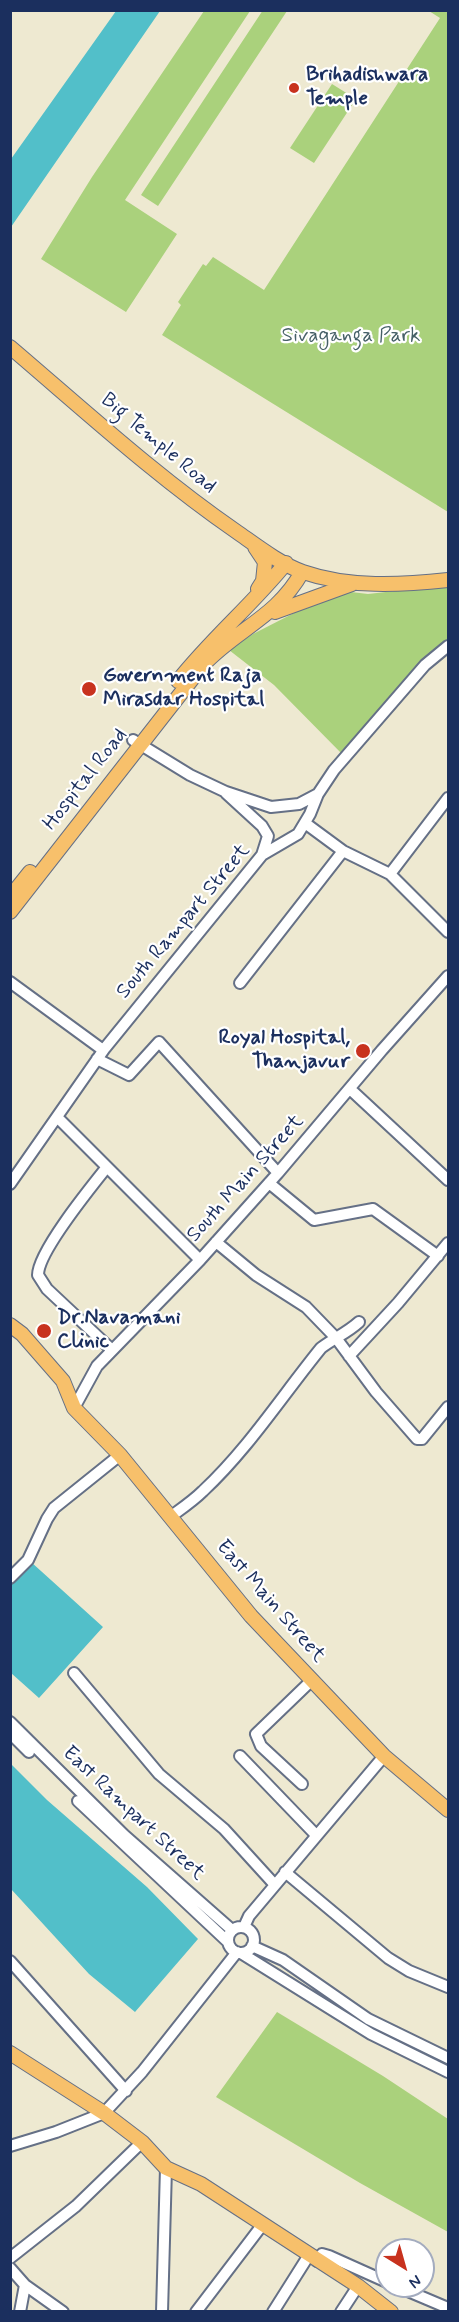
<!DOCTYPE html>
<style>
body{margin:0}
#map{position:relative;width:459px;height:2322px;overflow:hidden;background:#eee9d1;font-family:Mynerve,sans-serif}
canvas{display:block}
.frame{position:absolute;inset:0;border:12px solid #1b2f5e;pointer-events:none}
.north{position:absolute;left:375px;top:2238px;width:60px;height:60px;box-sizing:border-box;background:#fff;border:2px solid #a4acbf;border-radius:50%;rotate:143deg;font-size:16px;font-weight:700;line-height:24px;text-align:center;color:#1b2f5e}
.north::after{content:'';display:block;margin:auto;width:21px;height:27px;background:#c8321e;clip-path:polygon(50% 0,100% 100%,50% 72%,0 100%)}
</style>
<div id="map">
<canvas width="459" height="2322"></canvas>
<div class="frame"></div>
<div class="north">N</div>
</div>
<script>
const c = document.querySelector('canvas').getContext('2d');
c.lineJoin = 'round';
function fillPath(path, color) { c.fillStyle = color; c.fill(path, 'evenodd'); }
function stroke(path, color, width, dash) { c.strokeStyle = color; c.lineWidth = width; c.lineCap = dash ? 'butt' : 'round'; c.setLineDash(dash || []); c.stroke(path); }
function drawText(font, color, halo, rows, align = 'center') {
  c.font = font + ' Mynerve,sans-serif'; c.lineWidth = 4.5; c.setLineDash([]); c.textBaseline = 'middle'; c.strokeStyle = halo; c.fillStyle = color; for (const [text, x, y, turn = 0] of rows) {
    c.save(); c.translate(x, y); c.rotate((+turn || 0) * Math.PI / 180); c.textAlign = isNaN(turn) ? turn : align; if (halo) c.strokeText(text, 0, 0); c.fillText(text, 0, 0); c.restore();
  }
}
fillPath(new Path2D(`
 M263,10l24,1 -129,195 -17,-11z
 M204,11h46l-125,189 52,34 -51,78 -85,-53 51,-82z
 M429,11h19v501l-286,-177 19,-30 -3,-3 25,-38 3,2 7,-9 51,33 176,-272z
 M332,84l24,15 -42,64 -24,-15z
 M448,585v56l-104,115 -70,-71 -45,-35 24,-16 47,-24 51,-18 17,2z
 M277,2012l106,64 65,43v113l-88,-49 -144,-86z`), '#aad17c');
fillPath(new Path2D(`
 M116,11h44l-149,216v-68z
 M31,1562l72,65 -64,71 -28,-25v-88z
 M11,1764l36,36 100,87 51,52 -63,73 -46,-38 -78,-85z`), '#52bfc9');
const minor = new Path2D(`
 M133,740l57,35 36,17 45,15 28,-3 19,-10
 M226,793l36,33 6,10 -6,19
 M448,798l-58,76 58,58
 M305,823l38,28 47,23
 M10,982l93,68
 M240,983l103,-132
 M97,1059l32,16 30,-33 119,131
 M350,1089l98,91
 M57,1117l143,143
 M107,1167c-16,20 -69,85 -69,108l9,14 65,61
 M269,1183l45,37 59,-11 65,47
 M10,1184l95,-136 157,-193 36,-21 12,-20 8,-20 16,-24 91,-105 23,-19
 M216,1242l40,33 50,32 30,31 40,54 41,47h5l26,-32
 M349,1356l49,-53 50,-60
 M74,1408l23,-42 103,-106 78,-87 104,-123 66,-74
 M170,1517c11,-8 23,-16 33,-26 45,-42 79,-95 118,-143 13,-10 26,-15 38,-26
 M10,1578l18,-18 19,-41 7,-11 66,-53
 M74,1673l85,101 65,55 51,56
 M10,1722l114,113 108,95
 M10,1733l19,19
 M240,1756l76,79
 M302,1784l-41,-38 -5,-12 55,-53
 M78,1801l150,141
 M285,1872l103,86 21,13 39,16
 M244,1927l5,-11 135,-160
 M228 1940a13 13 0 1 1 26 0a13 13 0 1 1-26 0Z
 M252,1946l31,14 85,59 80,39
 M241,1953l130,81 77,38
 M10,1961l116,130
 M10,2146l46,-14 48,-19 38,-41 95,-120
 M10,2258l66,-52 66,-64
 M317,2261l5,-7 7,2 58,26
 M10,2268l15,17 38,27
 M396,2286l52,22
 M20,2312l5,-27
 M162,2312l4,-144
 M196,2312l67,-88
 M273,2312l36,-57
 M341,2312l17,-26`);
const major = new Path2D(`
 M10,347c74,63 147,130 227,185 20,14 43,32 66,40 46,16 98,13 145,8
 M255,547l10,15 -2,19 -5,8
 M275,612l77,-28
 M178,681c33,-42 74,-76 108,-118
 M10,897l20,-25
 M10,912l193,-247c34,-36 74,-48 99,-93
 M10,1325l12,9 41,47 11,27 46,47 131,161 133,140 64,54
 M10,2053l94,60 38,29 24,26 35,16 157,102 33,26`);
stroke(minor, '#657086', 14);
stroke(major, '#657086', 16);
stroke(minor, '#fff', 10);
stroke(major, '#f7c06b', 14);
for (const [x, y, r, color] of [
 [294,88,6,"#c8321e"],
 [89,689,8,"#c8321e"],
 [363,1051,8,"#c8321e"],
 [44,1331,8,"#c8321e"]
]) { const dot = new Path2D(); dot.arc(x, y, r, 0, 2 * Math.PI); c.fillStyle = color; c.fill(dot); stroke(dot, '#fff', 2); }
drawText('bold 21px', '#1b2f5e', '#fff', [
 ["Brihadishwara",306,76],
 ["Temple",306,100],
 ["Government Raja",103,677],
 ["Mirasdar Hospital",103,701],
 ["Royal Hospital,",350,1039,"right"],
 ["Thanjavur",350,1063,"right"],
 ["Dr.Navamani",57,1319],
 ["Clinic",57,1343]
], 'left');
drawText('21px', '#466067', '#fff', [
 ["Sivaganga Park",351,337]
]);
drawText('21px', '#1b2f5e', '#fff', [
 ["Big Temple Road",158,444,40],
 ["Hospital Road",86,780,-52],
 ["South Rampart Street",184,922,-50],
 ["South Main Street",246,1179,-48],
 ["East Main Street",270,1602,49],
 ["East Rampart Street",133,1814,43]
]);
</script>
